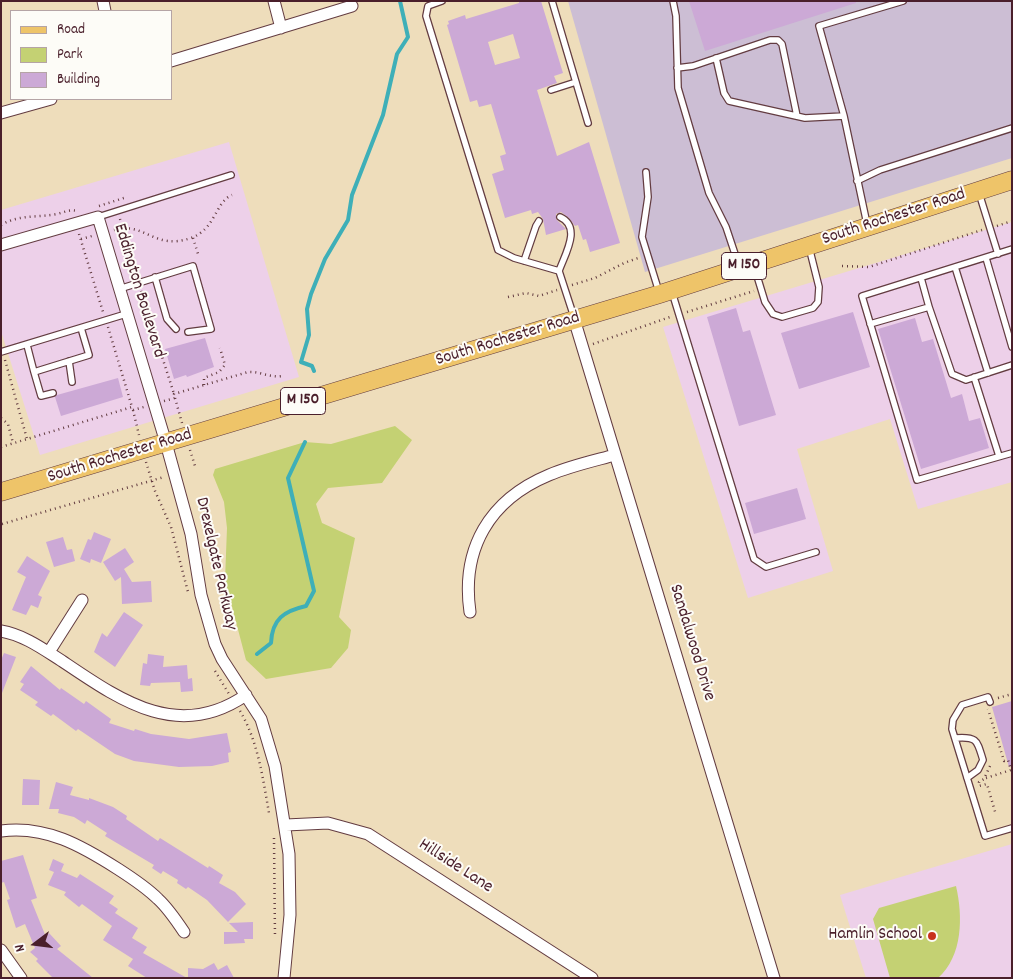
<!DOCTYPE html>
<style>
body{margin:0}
#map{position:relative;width:1013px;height:979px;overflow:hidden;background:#edb;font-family:Dekko,sans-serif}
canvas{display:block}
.frame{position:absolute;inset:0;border:2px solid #4a1f2b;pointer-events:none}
.legend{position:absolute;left:10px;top:10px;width:162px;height:90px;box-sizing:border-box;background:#fdfcf7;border:1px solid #b5a4a5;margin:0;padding:6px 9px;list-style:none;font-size:15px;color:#4a1f2b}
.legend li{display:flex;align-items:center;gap:10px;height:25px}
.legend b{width:25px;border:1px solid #b5a4a5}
.north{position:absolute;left:10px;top:919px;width:50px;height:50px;-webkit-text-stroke:4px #fdfcf7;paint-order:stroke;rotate:255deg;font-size:14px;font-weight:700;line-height:20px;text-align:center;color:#4a1f2b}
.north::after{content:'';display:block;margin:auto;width:18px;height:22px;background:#4a1f2b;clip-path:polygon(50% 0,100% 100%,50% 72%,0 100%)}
</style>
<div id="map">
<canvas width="1013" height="979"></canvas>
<div class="frame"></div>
<ul class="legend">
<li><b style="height:6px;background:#eec469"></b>Road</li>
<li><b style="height:14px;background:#c4d173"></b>Park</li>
<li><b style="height:14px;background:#cca9d6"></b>Building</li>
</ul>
<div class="north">N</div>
</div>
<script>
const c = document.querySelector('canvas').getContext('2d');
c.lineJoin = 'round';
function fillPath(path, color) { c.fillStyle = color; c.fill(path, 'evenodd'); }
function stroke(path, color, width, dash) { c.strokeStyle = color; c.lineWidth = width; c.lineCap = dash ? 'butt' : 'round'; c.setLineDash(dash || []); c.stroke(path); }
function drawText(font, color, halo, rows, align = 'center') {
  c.font = font + ' Dekko,sans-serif'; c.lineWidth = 4; c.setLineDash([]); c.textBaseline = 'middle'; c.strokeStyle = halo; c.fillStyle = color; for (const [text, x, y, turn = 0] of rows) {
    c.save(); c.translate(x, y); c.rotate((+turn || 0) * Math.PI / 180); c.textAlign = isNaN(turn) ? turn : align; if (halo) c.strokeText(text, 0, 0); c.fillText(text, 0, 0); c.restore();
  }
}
fillPath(new Path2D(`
 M229,142l70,235 -259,78 -39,-124v-121z
 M1012,222v260l-94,27 -28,-90 -93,30 36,122 -85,27 -85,-271z
 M1012,844v134h-146l-26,-83z`), '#edd0e9');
fillPath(new Path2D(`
 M568,1h444v157l-367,114z`), '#ccbed4');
fillPath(new Path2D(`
 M395,426l17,14 -30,43 -54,5 -12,16 6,19 33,15 -16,79 12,13 -3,18 -17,20 -65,11 -20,-19 -21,-80 2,-52 -3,-26 -11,-27 2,-6 90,-27 26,2z
 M956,886c7,30 7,70 -18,92h-48l-17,-59 6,-11z`), '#c4d173');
stroke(new Path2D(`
 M314,371l-2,-5 -11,-4 8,-27 -2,-26 4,-15 14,-35 23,-39 4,-25 31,-80 14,-61 11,-17 -8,-36
 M257,654l14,-11c1,-24 13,-32 35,-37l8,-15 -26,-113 17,-36`), '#3eafb8', 4);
fillPath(new Path2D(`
 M519,1h22l22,72 -9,3 3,7 -20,7 20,66 32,-14 31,101 -30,9 -4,-13 -3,1 -5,-15 -3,1 -6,-8 -8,-6 -5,2v5l10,10 -20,6 -3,-16 -5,-7 -6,2 -1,-4 -26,8 -13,-44 12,-4 -4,-14 6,-2 -15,-50 -12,3 -2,-7 -7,2 -23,-77 2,-1 -1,-3 17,-6 1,4 53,-16zM513,34l7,24 -25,7 -7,-23z
 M689,1h167v2l-151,48z
 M736,308l7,24 7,-2 26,85 -37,11 -32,-109z
 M853,312l17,55 -71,22 -18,-56z
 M915,318l7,24 11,-3 18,59 11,-4 7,27 11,-3 9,30 -68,21 -43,-140z
 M205,338l9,29 -27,10 -1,-2 -12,4 -9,-30z
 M118,378l5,19 -62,19 -6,-19 2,-2z
 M797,488l9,31 -52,15 -9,-31z
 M94,532l17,7 -10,24 -10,-4 -1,4 -10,-4 8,-20 3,1z
 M63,537l4,13 5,-1 3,12 -21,6 -8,-25z
 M125,548l9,14 -10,7 8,13 19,-1 1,21 -30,2 -1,-27 -6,4 -12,-19z
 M27,556l23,15 -12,24 4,2 -4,11 -7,-3 -5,10 -14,-5 14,-33 -9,-5z
 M124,612l19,13 -28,42 -21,-15 8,-19 5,4z
 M4,653l12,4 -14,36 -1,-33z
 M148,654l16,2 -1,11 24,-2 1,14 4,-1 1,13 -12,1 -1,-10 -29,1 -1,3 -10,-1 3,-22 4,1z
 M31,666l29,24 1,-2 23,16 2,-3 25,18 -2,4 25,8 1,-2 16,5 38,5 38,-6 4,19 -3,1 1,9 -17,4 -33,1 -45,-6 -19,-7 -37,-25 -2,2 -23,-17 -2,2 -16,-11 3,-3 -18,-12 4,-6 -4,-2z
 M1012,701v65l-3,1 -17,-60z
 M23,779l17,1 -1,25h-17z
 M56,782l17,5 -3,8 19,5v-2l24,9 14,9 -1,3 32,22 2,-3 48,30 1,-2 14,9 -4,8 16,9 11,12 -18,18 -21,-22 -19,-13 -2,2 -9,-6 1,-3 -15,-9 -2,3 -9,-6 2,-3 -49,-29 2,-3 -20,-13 -2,4 -11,-7 -16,-4 1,-4h-10z
 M23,855l14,43 -6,2 15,37 3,-4 12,13 -4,3 36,29h-40l-17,-17 2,-2 -8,-7 5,-4 -10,-24 -9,4 -9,-28 3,-1 -6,-17 -3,1v-22z
 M53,859l11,5 -3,7 16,7 3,-4 34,22 -5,7 9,6 -3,4 23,15 -6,10 15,9 -4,6 44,25h-40l-19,-12 5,-7 -30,-19 9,-14 -30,-22 -3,3 -15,-12 2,-3 -18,-7 6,-13 -5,-2z
 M253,922v17h-9l1,4 -21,1v-12h14l-9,-9z
 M214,963l4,7 9,-5 7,13h-46v-10l15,1z`), '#cca9d6');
const lane = new Path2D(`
 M442,1l-14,5 -2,10 72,234 16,8 45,13 15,46
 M552,1l36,122
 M673,1l3,15 2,72 31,105 17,34 13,39
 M716,58l8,35 5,8 76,17 39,-2
 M677,68l16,-2 77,-26h8l4,4 15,72
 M551,90l25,-8
 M646,172l2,25 -6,40 17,55
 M857,181l23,-11 132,-42
 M979,193l19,61
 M98,217l133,-42
 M867,224l-23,-108 -25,-90 84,-25
 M1012,249l-150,47 55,184 95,-27
 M986,258l26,89
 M524,261l12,-35 3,-5
 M754,266l11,36 8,12 9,3 31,-9 5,-6 1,-15 -10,-40
 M955,267l33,106
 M559,271c6,-17 23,-44 1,-54
 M155,277l12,42 9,10
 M921,278l8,29
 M119,289l74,-23 18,63 -23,3
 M672,292l82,267 12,8 50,-15
 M870,324l59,-17 23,67 14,6 46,-15
 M27,345l7,27 55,-17 -8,-27
 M1,352l125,-38
 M69,361l3,21
 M34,372l7,24 12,-3
 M974,377l25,79
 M990,702l-2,-5 -26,8 -9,15 -1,9 33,107 27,-8
 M955,738c23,-2 22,3 28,22l-5,10 -11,8`);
const street = new Path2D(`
 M103,1l2,10
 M274,1l7,27
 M171,61l181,-55
 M1,113l50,-14
 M1,245l97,-28 68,226 25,91 10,61 14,49 7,15 39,60 14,47 14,88 1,61 -6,63
 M574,319l200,659
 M470,612c-9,-63 19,-112 79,-137 21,-9 44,-14 66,-20
 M1,631c23,4 42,18 61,30 58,39 116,81 184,34
 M49,652l33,-52
 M286,825l42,-2 40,11 224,144
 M1,831c45,-6 81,15 117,38 14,9 28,18 40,30 10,9 18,21 26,33
 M1,950l20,28`);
const primary = new Path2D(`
 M1,492l659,-198 352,-114`);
stroke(lane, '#633c41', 8);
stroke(street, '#633c41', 13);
stroke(primary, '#633c41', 19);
stroke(new Path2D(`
 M99,206l28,-9
 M120,219l17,57
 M1,225c19,-11 36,-7 56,-11 8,-2 13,-5 20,-3
 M997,226l15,-5
 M114,230c31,-9 40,21 77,8 25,-9 24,-36 41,-43
 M79,234l24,78
 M193,238l6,19
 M81,239l11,-3
 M842,266l27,1 113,-37
 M572,285l23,-7 29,-15 17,-6
 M141,291l33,103
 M508,297l18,-4 13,3 18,-6
 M687,312l67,-21
 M108,327l24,80
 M593,344l77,-27
 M5,360l22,79
 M204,385v-7l15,-6 6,-7 -5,-17
 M175,398l7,25
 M164,401l11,-3 -1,-4 74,-22c12,-1 21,6 34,4
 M133,410l6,25
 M1,418l7,6 5,19
 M1,447l131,-40 1,3 11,-3
 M190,450l5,16
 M146,462l9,29 16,36 17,65
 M2,524l162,-47
 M215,671l14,23
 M998,698l14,-4
 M240,711c18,30 23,68 29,102
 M990,766l-6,13 -5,3v4l8,-2 9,31
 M986,778l25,-8 -3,-10 -4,1 -16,-52
 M274,838l1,100`), '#633c41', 2.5, [1, 4]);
stroke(lane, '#fff', 5.5);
stroke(street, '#fff', 11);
stroke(primary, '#eec469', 18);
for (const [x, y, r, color] of [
 [932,936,5,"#c8321e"]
]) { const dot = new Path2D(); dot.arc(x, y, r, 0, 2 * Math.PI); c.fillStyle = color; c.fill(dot); stroke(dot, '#fdfcf7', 2); }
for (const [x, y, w] of [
 [744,266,45],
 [303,401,45]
]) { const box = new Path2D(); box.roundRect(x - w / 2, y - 13.5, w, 27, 4); c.fillStyle = '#fdfcf7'; c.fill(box); stroke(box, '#4a1f2b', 1); }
drawText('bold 16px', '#4a1f2b', null, [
 ["M 150",744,266],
 ["M 150",303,401]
]);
drawText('18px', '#4a1f2b', '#fdfcf7', [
 ["South Rochester Road",894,218,-18],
 ["Eddington Boulevard",138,291,73],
 ["South Rochester Road",508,340,-17],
 ["South Rochester Road",120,457,-17],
 ["Drexelgate Parkway",215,564,77],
 ["Sandalwood Drive",691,643,73],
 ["Hillside Lane",455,867,33]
]);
drawText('18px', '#4a1f2b', '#fdfcf7', [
 ["Hamlin School",922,936]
], 'right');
</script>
